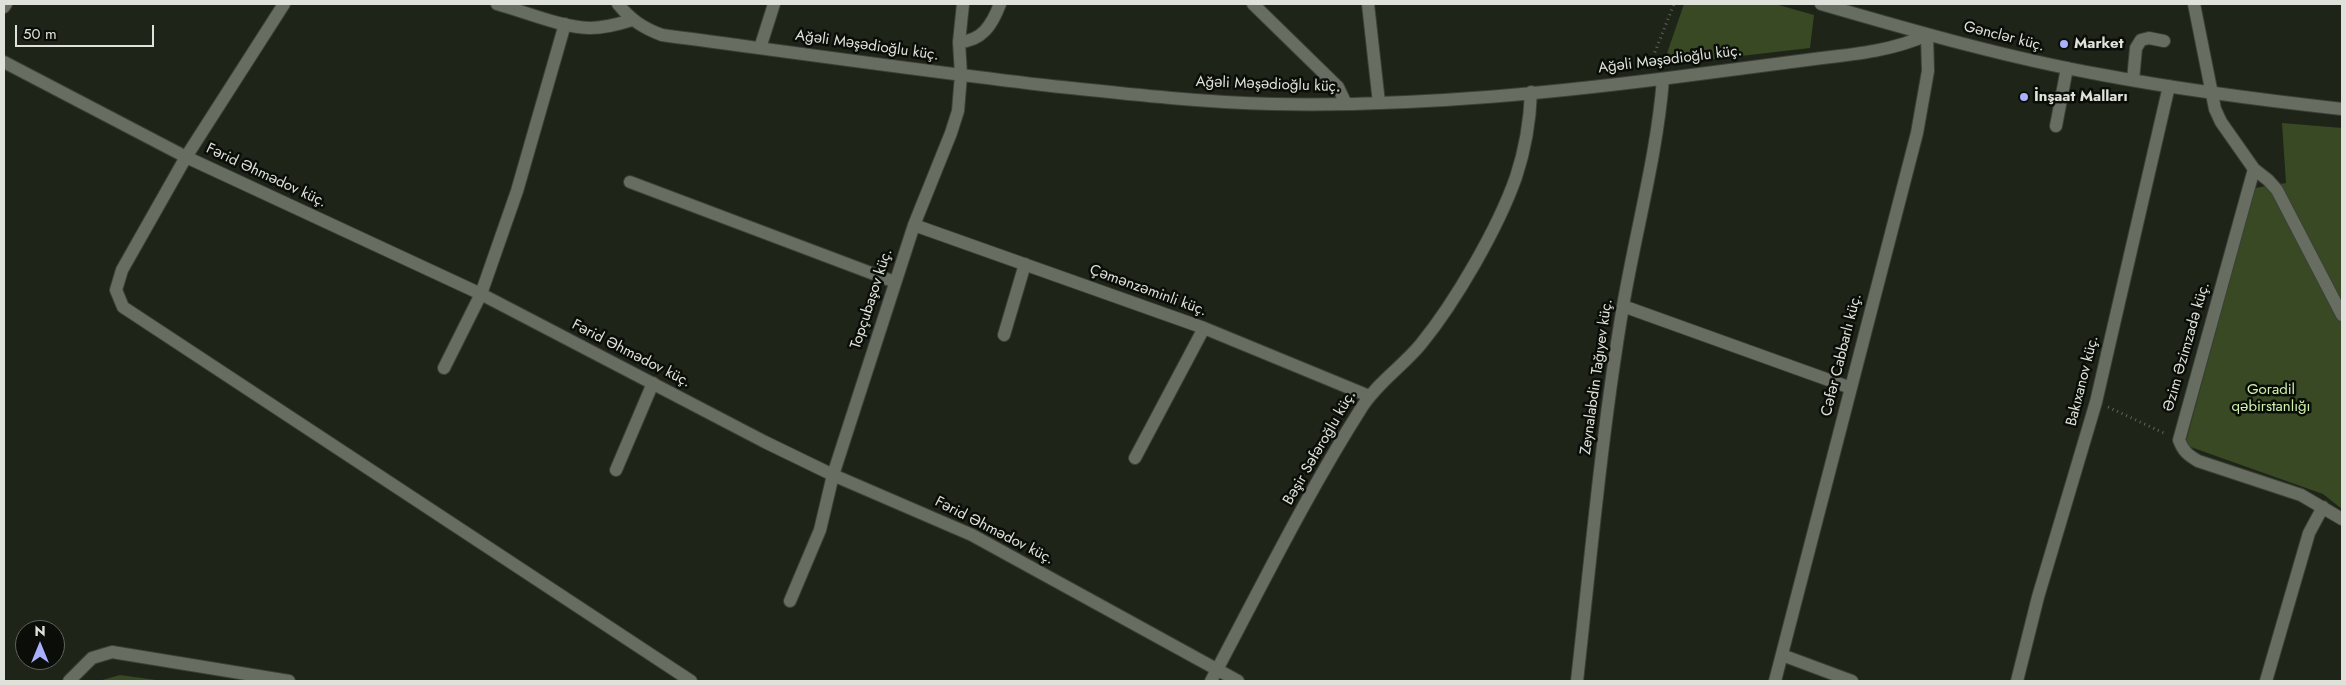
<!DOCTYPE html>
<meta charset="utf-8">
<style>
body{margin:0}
#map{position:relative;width:2346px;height:685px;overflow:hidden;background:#1f2419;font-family:Jost,sans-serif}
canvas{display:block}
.frame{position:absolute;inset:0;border:5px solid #dee2da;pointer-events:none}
.north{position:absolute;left:15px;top:620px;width:50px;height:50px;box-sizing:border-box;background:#0a0d08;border:1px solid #5f625c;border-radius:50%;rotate:0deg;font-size:14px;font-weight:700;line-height:20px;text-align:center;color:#dee2da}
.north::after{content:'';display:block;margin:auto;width:18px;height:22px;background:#a9b0fc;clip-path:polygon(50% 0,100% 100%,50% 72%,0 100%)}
.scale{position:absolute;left:15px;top:25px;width:139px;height:22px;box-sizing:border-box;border:2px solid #dee2da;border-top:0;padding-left:6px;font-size:15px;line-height:18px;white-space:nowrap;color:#dee2da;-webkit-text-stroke:4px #0a0d08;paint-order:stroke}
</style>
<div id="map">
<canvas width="2346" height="685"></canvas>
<div class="frame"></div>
<div class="north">N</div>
<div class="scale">50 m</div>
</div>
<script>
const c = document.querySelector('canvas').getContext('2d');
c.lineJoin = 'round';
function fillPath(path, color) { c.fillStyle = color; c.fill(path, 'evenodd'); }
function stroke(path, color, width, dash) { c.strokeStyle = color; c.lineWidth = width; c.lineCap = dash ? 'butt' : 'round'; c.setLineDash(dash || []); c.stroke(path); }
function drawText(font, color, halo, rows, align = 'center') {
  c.font = font + ' Jost,sans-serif'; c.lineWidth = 5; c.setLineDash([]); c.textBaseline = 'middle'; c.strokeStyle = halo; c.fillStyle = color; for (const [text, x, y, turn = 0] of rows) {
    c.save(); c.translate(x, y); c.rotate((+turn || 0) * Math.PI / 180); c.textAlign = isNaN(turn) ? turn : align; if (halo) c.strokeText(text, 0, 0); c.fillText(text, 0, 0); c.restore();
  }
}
fillPath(new Path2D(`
 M1684,4h91l39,11 -4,33 -147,17z
 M2282,123l60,5v381l-19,-15 -138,-49 70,-257 31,-5z
 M120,675l43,6h-64z`), '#384924');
const minor = new Path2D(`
 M284,4l-98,153 -64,113 -6,20 7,17 568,374
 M497,4c29,8 63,23 93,24 15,0 28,-4 42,-8
 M618,4c13,16 25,24 44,31 127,17 254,35 381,50 76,8 153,17 230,19 145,3 291,-12 434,-31 38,-5 76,-10 115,-15 36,-4 72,-8 105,-23l1,36 -11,62 -142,548
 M1253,4l85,83 8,17
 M1368,4l11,99
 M1821,4c93,27 187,54 282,71 79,15 159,25 239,34
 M2194,4l21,105 6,13 33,47 -75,271c4,11 9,15 19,21l103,34 41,24
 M4,7l2,-3
 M959,42c23,-1 33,-17 41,-38
 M760,48l14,-44
 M4,62l182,95 295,137 284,148 68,33 139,60 266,146
 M2133,80l3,-32 5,-8 8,-2 15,3
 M2056,126l11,-58
 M2254,169l14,11 9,10 65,125
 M630,182l265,100
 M914,225l290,103 165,68
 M1623,306l228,82
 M1004,335l21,-71
 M444,368l37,-74 36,-103 48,-167
 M1135,458l69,-130
 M616,470l37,-87
 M790,601l30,-71 13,-55 81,-250 37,-92 7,-22 3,-36 -2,-33 4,-38
 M1782,655l70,26
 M69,681l23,-23 20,-6 177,29
 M1211,681c49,-92 95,-186 151,-274 16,-25 41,-41 59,-63 35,-43 77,-116 95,-167 9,-27 14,-57 15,-85
 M1577,681c14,-125 25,-251 46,-375 13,-76 34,-151 40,-227
 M2017,681l21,-84 58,-195 73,-316
 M2266,681l43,-148 14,-26`);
stroke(minor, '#3c4137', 14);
stroke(new Path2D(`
 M1653,67v-10l21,-53
 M2108,407l58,27`), '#60655b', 3, [1, 4]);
stroke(minor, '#676e61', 12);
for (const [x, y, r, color] of [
 [2064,44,5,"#a9b0fc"],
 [2024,97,5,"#a9b0fc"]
]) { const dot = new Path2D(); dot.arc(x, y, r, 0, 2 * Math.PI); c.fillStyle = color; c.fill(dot); stroke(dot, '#0a0d08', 2); }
drawText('15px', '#dee2da', '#0a0d08', [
 ["Gənclər küç.",2004,37,14],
 ["Ağəli Məşədioğlu küç.",867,46,8],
 ["Ağəli Məşədioğlu küç.",1670,60,-7],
 ["Ağəli Məşədioğlu küç.",1268,85,2],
 ["Fərid Əhmədov küç.",266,176,25],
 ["Çəmənzəminli küç.",1148,291,20],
 ["Topçubaşov küç.",872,299,-72],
 ["Əzim Əzimzadə küç.",2187,347,-74],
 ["Fərid Əhmədov küç.",631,354,27],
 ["Cəfər Cabbarlı küç.",1842,355,-76],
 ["Zeynalabdin Tağıyev küç.",1597,377,-82],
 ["Bakıxanov küç.",2083,381,-76],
 ["Bəşir Səfəroğlu küç.",1320,448,-60],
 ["Fərid Əhmədov küç.",994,531,27]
]);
drawText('bold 15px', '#dee2da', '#0a0d08', [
 ["Market",2074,44],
 ["İnşaat Malları",2034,97]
], 'left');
drawText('15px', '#d0f2ae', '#0a0d08', [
 ["Goradil",2271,390],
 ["qəbirstanlığı",2271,407]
]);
</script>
